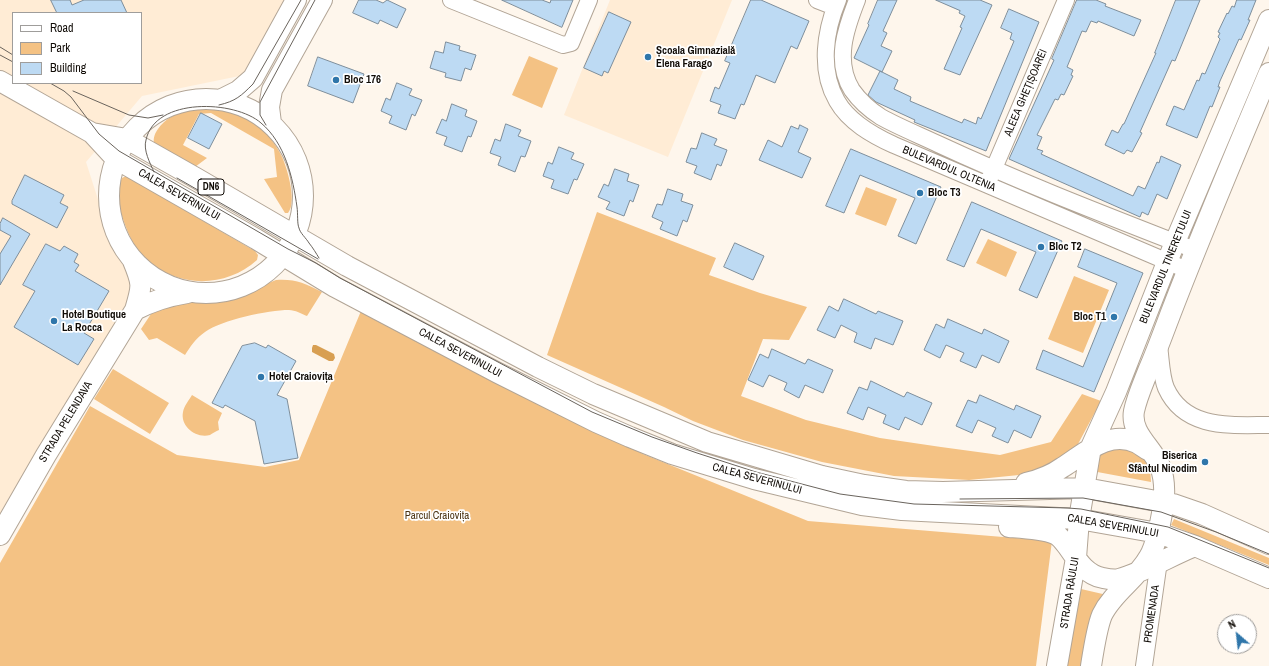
<!DOCTYPE html>
<meta charset="utf-8">
<style>
body{margin:0}
#map{position:relative;width:1269px;height:666px;overflow:hidden;background:#fef6ec;font-family:"Archivo Narrow",sans-serif}
canvas{display:block}
.legend{position:absolute;left:12px;top:12px;width:130px;height:72px;box-sizing:border-box;background:#fff;border:1px solid #9f9d9b;margin:0;padding:5px 7px;list-style:none;font-size:12px;color:#100b06}
.legend li{display:flex;align-items:center;gap:8px;height:20px}
.legend b{width:20px;border:1px solid #9f9d9b}
.north{position:absolute;left:1217px;top:614px;width:40px;height:40px;box-sizing:border-box;background:#fff;border:1px solid #9f9d9b;border-radius:50%;rotate:332deg;font-size:11px;font-weight:700;line-height:16px;text-align:center;color:#100b06}
.north::after{content:'';display:block;margin:auto;width:14px;height:18px;background:#2f76aa;clip-path:polygon(50% 0,100% 100%,50% 72%,0 100%)}
</style>
<div id="map">
<canvas width="1269" height="666"></canvas>
<ul class="legend">
<li><b style="height:5px;background:#fff"></b>Road</li>
<li><b style="height:11px;background:#f4c284"></b>Park</li>
<li><b style="height:11px;background:#bddaf3"></b>Building</li>
</ul>
<div class="north">N</div>
</div>
<script>
const c = document.querySelector('canvas').getContext('2d');
c.lineJoin = 'round';
function fillPath(path, color) { c.fillStyle = color; c.fill(path, 'evenodd'); }
function stroke(path, color, width, dash) { c.strokeStyle = color; c.lineWidth = width; c.lineCap = dash ? 'butt' : 'round'; c.setLineDash(dash || []); c.stroke(path); }
function drawText(font, color, halo, rows, align = 'center') {
  c.font = font + ' "Archivo Narrow",sans-serif'; c.lineWidth = 3.5; c.setLineDash([]); c.textBaseline = 'middle'; c.strokeStyle = halo; c.fillStyle = color; for (const [text, x, y, turn = 0] of rows) {
    c.save(); c.translate(x, y); c.rotate((+turn || 0) * Math.PI / 180); c.textAlign = isNaN(turn) ? turn : align; if (halo) c.strokeText(text, 0, 0); c.fillText(text, 0, 0); c.restore();
  }
}
fillPath(new Path2D(`
 M0,0h289l-40,74 -107,22 -56,66 25,78 16,30 6,28 -133,240zM13,13h128v70h-128z
 M610,0h122l-64,157 -104,-42z`), '#ffecd5');
fillPath(new Path2D(`
 M529,56l29,12 -16,40 -30,-13z
 M217,109c16,3 28,6 40,15 9,7 16,17 22,27 7,11 19,51 9,62h-3l-21,-34 13,-2 -3,-28 -63,-36 -12,1 -16,31 24,13 -12,9 -41,-24c-1,-5 1,-10 4,-14 14,-20 38,-19 59,-20z
 M126,176l129,75 3,4 -1,5c-31,28 -78,28 -109,1 -13,-11 -20,-27 -25,-42 -5,-13 -8,-29 -1,-41z
 M866,187l31,12 -11,27 -31,-12z
 M597,212l119,46 -7,17 51,18 47,14 -18,33 -26,-1 -22,57 65,24 74,18 61,9 59,8 51,-13 31,-48 19,7 -23,43 -31,23 -28,8 -50,5 -75,-4 -72,-14 -79,-22 -50,-19 -29,-14 -117,-52z
 M988,239l29,13 -11,25 -30,-14z
 M1074,276l35,14 -26,63 -35,-14z
 M276,280c21,-1 27,3 46,12l-15,24c-5,-2 -12,-6 -18,-6 -21,0 -67,10 -84,22 -9,6 -15,15 -20,23l-28,-17 -8,2 -8,-11 12,-18 34,-9 16,1 21,-4 20,-6z
 M361,311l282,143 165,67 244,20 -16,125h-1036v-103l90,-157 87,49 88,12 34,-7z
 M113,369l56,34 -19,31 -56,-35z
 M192,395l30,18 -4,9 1,8c-3,1 -6,3 -9,5 -14,4 -30,-9 -27,-23 1,-6 6,-12 9,-17z
 M1115,444l28,9 7,15 1,14 -59,-11 5,-15z
 M1174,519l95,39v7l-98,-40z
 M1081,589l26,6 -21,71h-21z`), '#f4c284');
fillPath(new Path2D(`
 M313,345h3l18,9 1,4 -2,3h-4l-17,-9v-4z`), '#d89f52');
const building = new Path2D(`
 M51,0h19l2,5 12,-5h37l6,13h-72l1,-1z
 M359,0h17l7,3 4,-3 19,9 -9,19 -17,-8 -2,4 -25,-11z
 M502,0h40l8,3 1,-3h22l-11,27z
 M751,0h10l48,21 -12,28 -6,-3 -16,37 -19,-8 -12,30 -3,-1 -6,15 -17,-6 3,-8 -11,-4 5,-14 4,2 11,-26 -5,-2z
 M878,0h19l-14,31 4,2 -6,13 11,5 -10,21 -28,-14 15,-33 -1,-1z
 M936,0h44l12,5 -32,70 -16,-6 18,-41 -2,-1 5,-11 -6,-3 1,-2z
 M1077,0h19l10,4 -1,2 36,14 -7,16 -36,-15 -1,2 -6,-2 -5,11 -4,-1 -15,36 6,3 -2,5 2,1 -9,19 -3,-1 -3,6 -3,-1 -18,36 5,2 -5,12 6,2 -2,3 92,42 5,-10 7,3 12,-27 2,1 2,-7 20,9 -14,34 -10,-5 -9,21 -6,-3 -2,5 -131,-58 45,-99 -2,-1z
 M1176,0h24l-25,61 -3,-1 -32,72 2,1 -10,19 -5,-2 -3,4 -19,-9 7,-15 6,3 5,-9h1l32,-71h-1z
 M1237,0h19l-8,20h2l-9,20 -2,-1 -19,42 -2,6h2l-8,20 -2,-1 -13,32 -31,-13 8,-19 10,4 13,-30 2,1 3,-8 3,1 15,-35 -2,-2 2,-4 -2,-1 9,-19 1,1 4,-8 2,1z
 M1009,9l30,13 -53,129 -72,-29 1,-2 -39,-18 -8,-7 12,-24 18,9 -4,9 17,8 -1,4 52,22 2,-4 12,5 2,-7 3,2 33,-78 -4,-2 2,-6 -11,-5z
 M609,12l22,10 -23,51 -4,-2 -2,5 -18,-8z
 M446,42l14,4 -1,4 17,5 -5,15 -6,-2 -4,13 -16,-4 1,-4 -16,-5 5,-17 8,2z
 M318,57l46,17 -11,29 -45,-17z
 M397,83l15,6 -3,6 13,5 -7,16 -3,-2 -6,16 -17,-7 3,-7 -11,-5 5,-13 4,2z
 M452,104l15,6 -2,6 12,5 -6,16 -3,-1 -6,16 -18,-7 3,-8 -11,-4 6,-14 4,2z
 M201,113l21,11 -13,25 -21,-11z
 M506,124l15,6 -3,6 13,5 -6,16 -4,-1 -6,16 -17,-7 3,-8 -11,-4 5,-14 5,2z
 M800,125l8,4 -10,23 13,6 -9,20 -43,-18 9,-20 14,7 9,-21 7,3z
 M702,133l15,6 -3,6 13,5 -6,16 -4,-2 -6,16 -17,-7 3,-7 -11,-4 5,-14 5,1z
 M559,147l15,6 -3,6 13,5 -7,16 -3,-1 -6,15 -17,-6 3,-8 -11,-4 5,-14 4,2z
 M851,149l90,38 -25,57 -18,-8 17,-38 -55,-23 -16,38 -18,-7z
 M615,169l14,5 -2,7 12,4 -6,17 -3,-2 -6,16 -18,-7 4,-7 -12,-5 6,-13 4,2z
 M25,175l39,20 -4,8 8,4 -11,21 -45,-24v-3z
 M668,189l15,5 -2,7 12,4 -6,17 -4,-2 -6,16 -17,-7 3,-7 -11,-5 5,-13 5,1z
 M972,202l90,39 -25,57 -18,-8 17,-38 -55,-23 -17,38 -17,-7z
 M3,218l27,16 -30,51v-31l11,-18 -11,-6v-6z
 M735,243l29,13 -11,24 -29,-13z
 M46,244l14,7 4,-5 14,8 -4,8 5,3 -4,6 34,20 -25,42 10,6 -16,26 -64,-38 21,-36 -12,-6z
 M1085,249l58,24 -49,119 -58,-23 7,-19 40,17 34,-84 -39,-16z
 M844,299l32,15 2,-3 25,10 -10,24 -18,-7 -4,11 -17,-7 3,-9 -16,-8 -6,13 -18,-8 12,-24 9,5z
 M948,319l34,15 2,-5 25,12 -10,22 -17,-8 -6,13 -16,-7 4,-8 -18,-8 -6,13 -16,-8 12,-26 8,4z
 M255,343l11,5 2,-3 28,16 -19,34 10,4 11,59 -34,6 -9,-43 -30,-16 -2,3 -11,-5 30,-57z
 M772,349l33,15 3,-5 25,11 -10,23 -18,-8 -6,13 -15,-8 3,-7 -18,-8 -6,12 -15,-7 12,-26 8,4z
 M871,381l33,16 3,-5 25,11 -10,22 -17,-8 -6,13 -16,-7 3,-8 -18,-8 -5,13 -16,-7 12,-26 8,3z
 M980,395l34,15 2,-5 25,11 -10,22 -17,-8 -6,13 -16,-7 4,-8 -18,-8 -6,13 -16,-7 12,-26 8,3z`);
fillPath(building, '#bddaf3');
stroke(building, '#7e8e9b', 1);
const minor = new Path2D(`
 M451,0l112,45 8,-2 18,-43
 M817,0l18,7
 M838,0c-13,31 -19,70 -1,101 12,21 35,34 57,44l293,125
 M857,0c-11,28 -23,61 -5,90 7,10 18,20 29,27 18,10 38,18 57,27 84,39 170,72 257,106
 M989,180l77,-180
 M1159,346c2,13 2,30 7,42 19,42 65,37 103,37
 M1144,666l15,-105`);
const major = new Path2D(`
 M0,81l92,52 35,6 69,39 151,88 191,101 55,27 114,48 115,34 42,9 42,6 37,1 142,-4 88,16 29,10 67,30
 M109 196a97 97 0 1 1 194 0a97 97 0 1 1-194 0Z
 M220,100l18,-9 15,-13 43,-78
 M271,123l-2,-16 3,-17 50,-90
 M92,133l24,26 140,80 79,48 163,86 98,49 34,15 42,17 82,25 108,26 40,5 177,9 79,14 37,13 74,32
 M135,310c17,-9 33,-14 52,-17
 M1026,483c13,-3 26,-8 37,-16 21,-13 46,-38 74,-24 4,2 8,6 13,8
 M1009,527c13,1 34,2 46,7 5,2 9,8 13,13 9,13 18,28 35,31 5,1 11,2 16,1 25,-7 51,-23 76,-33
 M0,535l46,-80 89,-145c7,-24 8,-25 -2,-49
 M1057,666l19,-108 3,-39 12,-72 25,-55 59,-150 94,-222
 M1091,666c2,-13 6,-39 11,-51 11,-23 35,-36 47,-58 4,-6 7,-17 9,-24 5,-22 10,-46 2,-67 -8,-19 -30,-33 -26,-55 3,-14 9,-27 14,-40 7,-16 13,-32 19,-48 32,-84 67,-167 102,-250`);
stroke(minor, '#b2a596', 18);
stroke(major, '#b2a596', 22);
stroke(minor, '#fff', 16);
stroke(major, '#fff', 20);
stroke(new Path2D(`
 M0,47l13,8
 M0,55l13,7
 M50,83l14,8 7,6 28,37 20,17 169,98 28,14 24,15 252,134 60,25 45,16 59,19 84,22 74,10 154,4 13,1 87,18 101,41
 M73,91l56,24 19,3 15,-3
 M219,105c17,-4 22,-9 34,-21l48,-84
 M266,125l-6,-10v-13l55,-102
 M154,172c-4,-9 -11,-22 -8,-32 9,-43 89,-40 115,-17 24,20 32,55 36,84 1,6 0,17 2,21 1,5 7,10 10,15 4,5 7,10 10,15
 M177,178l141,81
 M960,499l123,-1 78,14 55,20 53,22`), '#6a645d', 1);
for (const [x, y, r, color] of [
 [648,57,4,"#2f76aa"],
 [336,80,4,"#2f76aa"],
 [920,193,4,"#2f76aa"],
 [1041,247,4,"#2f76aa"],
 [1114,317,4,"#2f76aa"],
 [54,321,4,"#2f76aa"],
 [261,377,4,"#2f76aa"],
 [1205,462,4,"#2f76aa"]
]) { const dot = new Path2D(); dot.arc(x, y, r, 0, 2 * Math.PI); c.fillStyle = color; c.fill(dot); stroke(dot, '#fff', 1.5); }
for (const [x, y, w] of [
 [211,187,26]
]) { const box = new Path2D(); box.roundRect(x - w / 2, y - 8, w, 16, 3); c.fillStyle = '#fff'; c.fill(box); stroke(box, '#100b06', 1); }
drawText('bold 10px', '#100b06', null, [
 ["DN6",211,187]
]);
drawText('bold 11px', '#100b06', '#fff', [
 ["Școala Gimnazială",656,51],
 ["Elena Farago",656,64],
 ["Bloc 176",344,80],
 ["Bloc T3",928,193],
 ["Bloc T2",1049,247],
 ["Hotel Boutique",62,315],
 ["La Rocca",62,328],
 ["Bloc T1",1106,317,"right"],
 ["Hotel Craiovița",269,377],
 ["Biserica",1197,456,"right"],
 ["Sfântul Nicodim",1197,469,"right"]
], 'left');
drawText('11px', '#100b06', '#fff', [
 ["ALEEA GHEȚIȘOAREI",1026,93,-67],
 ["BULEVARDUL OLTENIA",949,169,23],
 ["CALEA SEVERINULUI",179,195,30],
 ["BULEVARDUL TINERETULUI",1166,267,-68],
 ["CALEA SEVERINULUI",460,353,28],
 ["STRADA PELENDAVA",66,422,-59],
 ["CALEA SEVERINULUI",757,479,15],
 ["CALEA SEVERINULUI",1113,526,10],
 ["STRADA RÂULUI",1070,593,-81],
 ["PROMENADA",1152,614,-82]
]);
drawText('11px', '#4a3211', '#fff', [
 ["Parcul Craiovița",437,516]
]);
</script>
